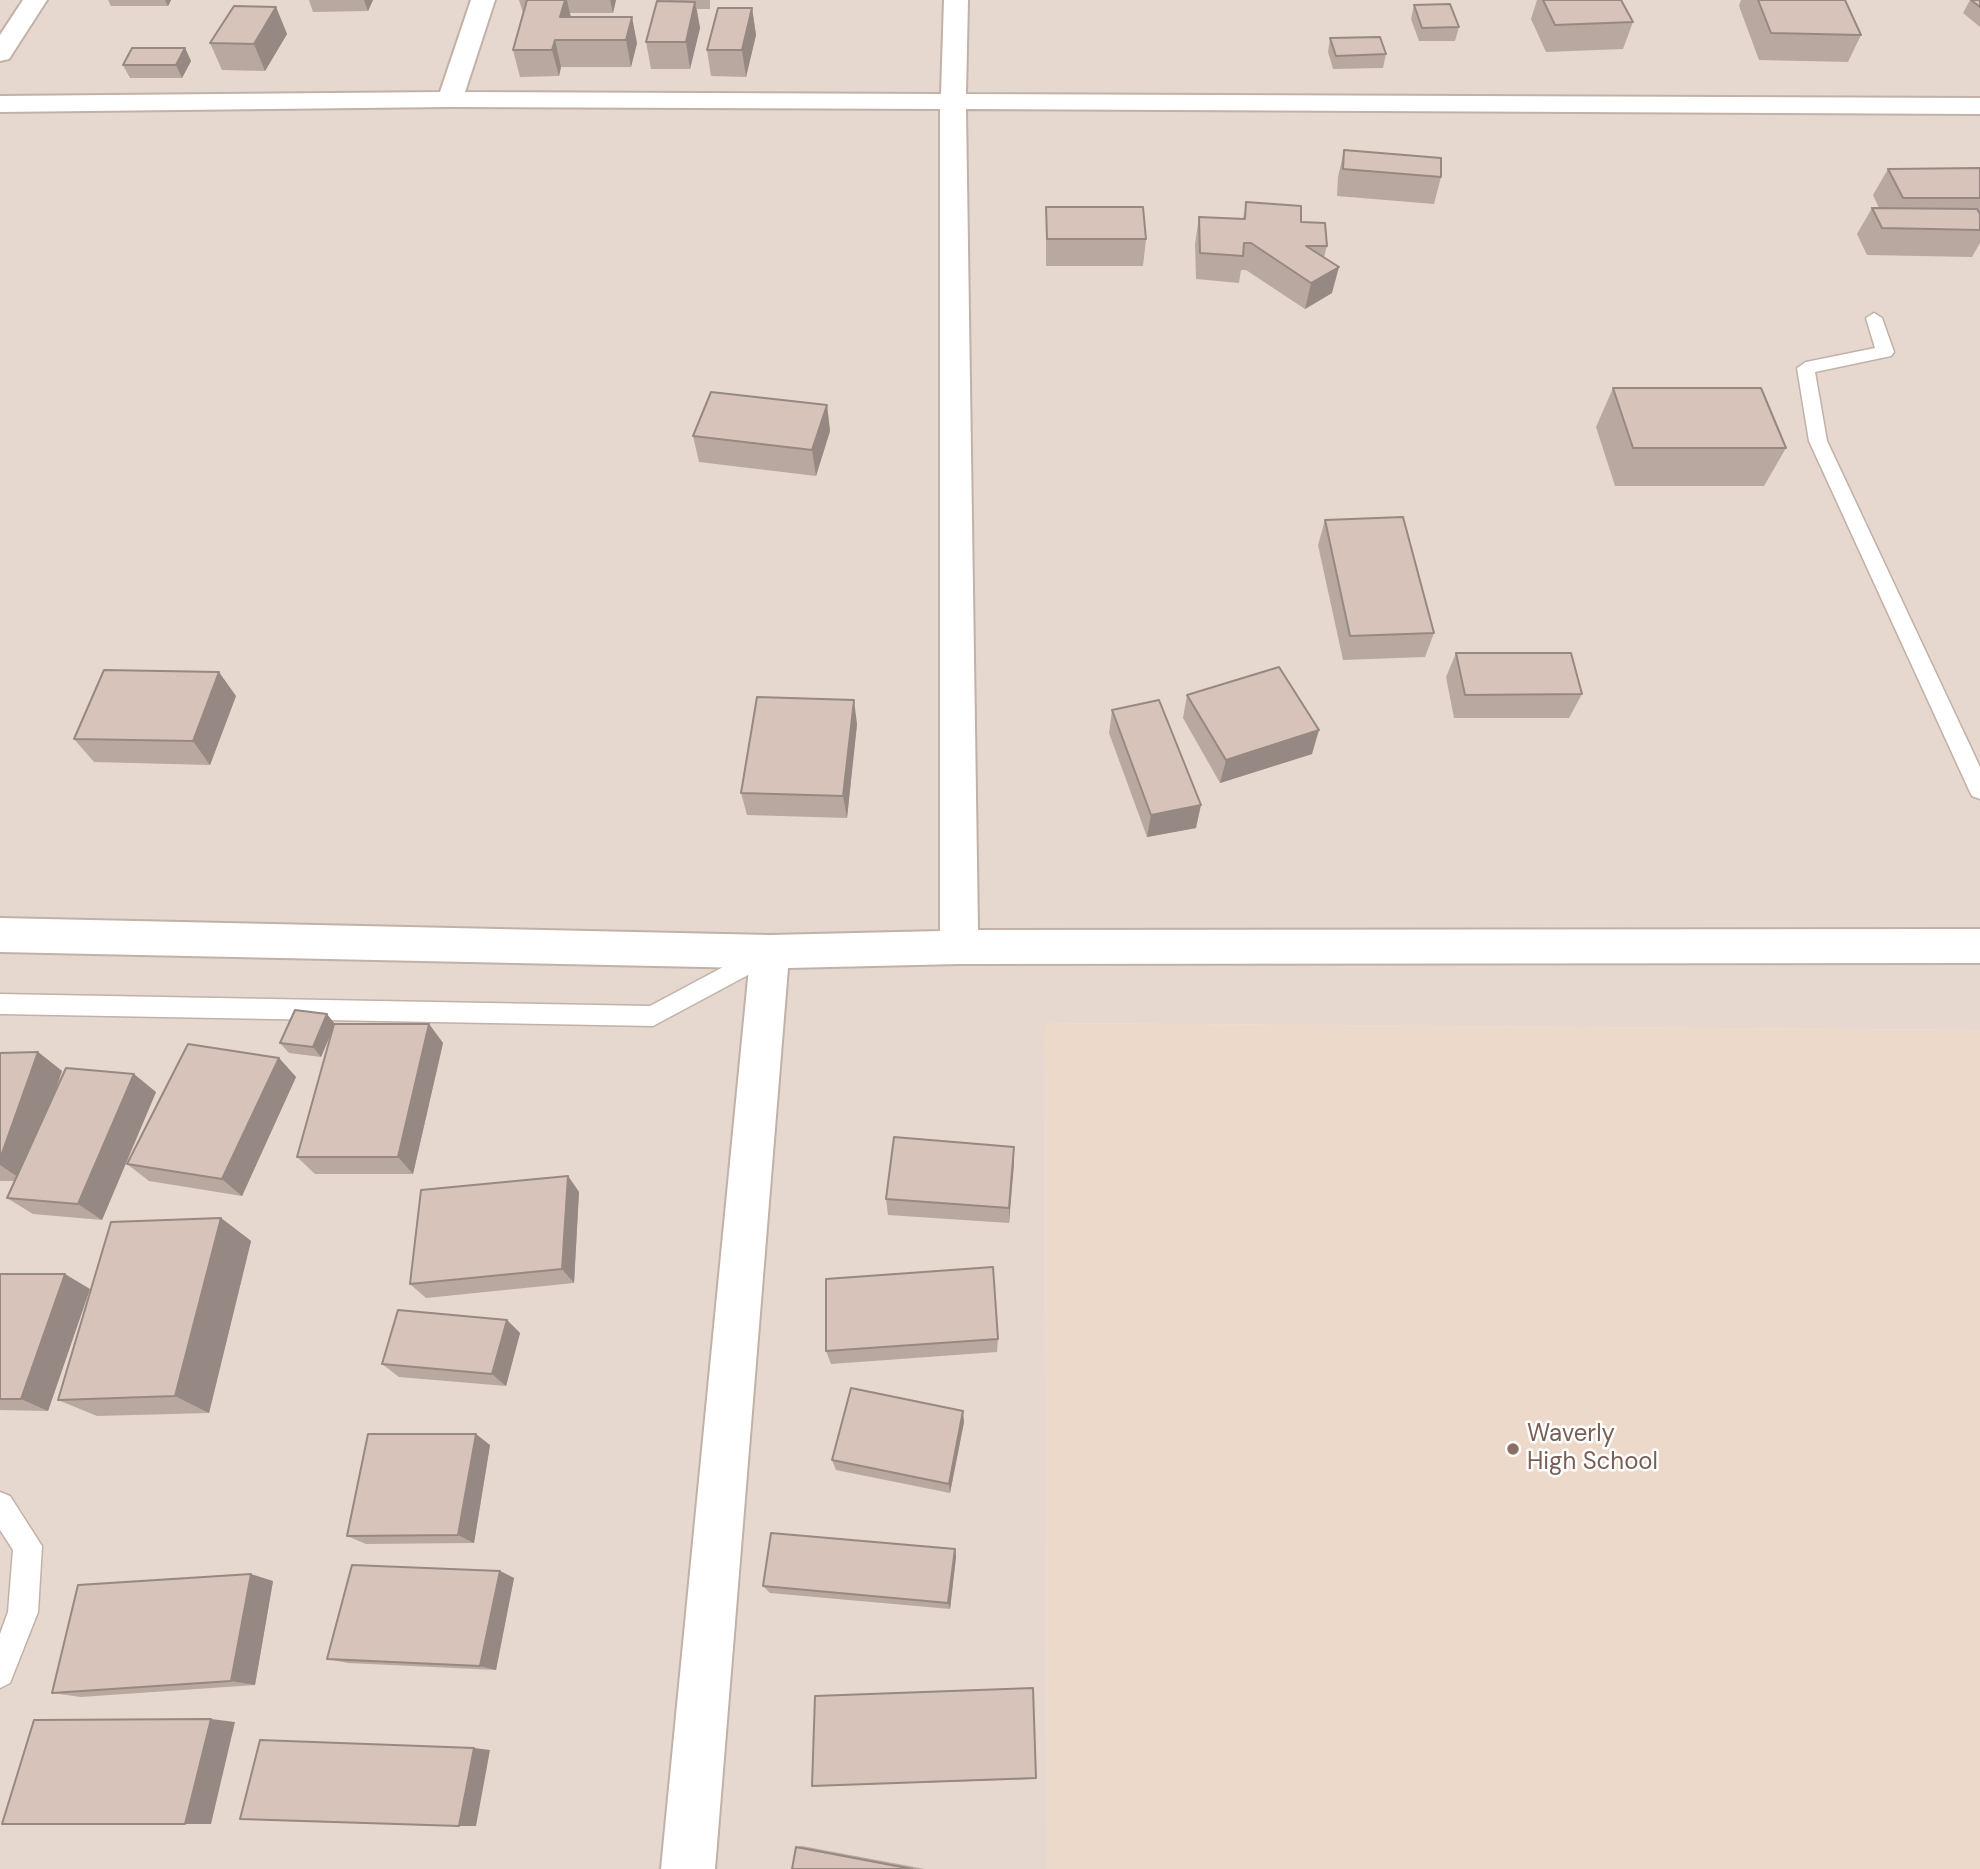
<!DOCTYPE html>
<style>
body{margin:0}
canvas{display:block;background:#f2e8e2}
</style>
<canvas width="1980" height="1869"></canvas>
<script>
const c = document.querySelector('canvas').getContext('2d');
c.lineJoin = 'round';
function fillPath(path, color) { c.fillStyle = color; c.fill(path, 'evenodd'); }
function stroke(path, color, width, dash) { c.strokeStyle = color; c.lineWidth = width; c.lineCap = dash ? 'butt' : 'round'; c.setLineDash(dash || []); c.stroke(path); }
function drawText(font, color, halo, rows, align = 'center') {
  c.font = font + ' "DM Sans",sans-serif'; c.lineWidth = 5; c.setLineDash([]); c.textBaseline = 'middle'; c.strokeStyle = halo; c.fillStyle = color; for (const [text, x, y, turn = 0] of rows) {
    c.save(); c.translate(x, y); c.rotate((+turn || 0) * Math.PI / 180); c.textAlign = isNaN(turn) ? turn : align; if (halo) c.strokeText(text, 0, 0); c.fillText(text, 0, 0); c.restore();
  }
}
fillPath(new Path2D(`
 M0,0h1980v1030l-935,-7 2,846h-1047z`), '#e6d8cf');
fillPath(new Path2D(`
 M1045,1023l935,7v839h-933z`), '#ecd9ca');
const service = new Path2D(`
 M1874,313l8,5 12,34 -3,4 -76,16 12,69 153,326v32l-8,-3 -3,-6 -160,-349 -12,-73 9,-6 69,-14 -9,-30z
 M768,943l8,3 3,7 -3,7 -123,66 -653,-12v-20l650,12z
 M0,1492l10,4 32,50 -4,66 -28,71 -10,5v-54l8,-22 5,-62 -13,-20z`);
const minor = new Path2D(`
 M23,0h24l-38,59 -9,2v-26z
 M471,0h24l-30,92 476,2 3,-94h24l-2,94 1014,4v16l-1014,-5 12,821 1002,-1v34l-1021,1 -171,4 -73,901h-54l88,-901 -749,-16v-34l770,17 170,-4v-822l-490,-2 -450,5v-16l440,-4z`);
stroke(service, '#c1b1a7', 3);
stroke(minor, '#c1b1a7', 4);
fillPath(service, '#fff');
fillPath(minor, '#fff');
fillPath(new Path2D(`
 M108,0h63l-3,6h-57z
 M309,0h64l-5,11 -55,1z
 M519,0h97l-3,13h-43l1,4 66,26 -6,24h-70l-2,9 -39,1 -7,-27 10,-37z
 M666,0h44v9h-13l3,19 -10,41h-39l-5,-27z
 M1537,0h84l12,22 -10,27 -77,3 -15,-33z
 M1741,0h104l16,35 -13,27 -89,-2 -20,-54z
 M1970,0h10v27l-17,-14z
 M1414,5l45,22 -4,14h-36l-8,-22z
 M276,7l11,27 -22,37 -43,-1 -12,-27z
 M752,8l4,27 -10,42 -35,-1 -4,-26z
 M1330,38l56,16 -3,14 -50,1 -5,-17z
 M185,48l6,13 -9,17h-52l-7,-13z
 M1344,150l97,27 -7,27 -97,-8 1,-19z
 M1980,168v75l-8,14 -105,-2 -10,-21 15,-26h7l-6,-13 15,-26z
 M1246,202l55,20 26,24 -3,11 8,36 -27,16 -59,-39h-5l-2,13 -43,-4 -1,-35 4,-27 44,2z
 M1046,207l100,32 -3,27h-97z
 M1613,388l173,60 -22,38h-149l-19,-59z
 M827,405l3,26 -14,45 -117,-14 -6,-26z
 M1325,520l109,113 -9,24 -82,3 -25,-115z
 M1456,653l126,41 -13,24h-115l-8,-41z
 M1187,695l125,59 -92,29 -37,-65z
 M236,696l-26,69 -116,-3 -20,-23z
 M1112,710l84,118 -49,9 -38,-104z
 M857,724l-10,94 -100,-3 -6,-22z
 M335,1024h94l14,19 -30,131h-98l-18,-17 34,-123 -10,23 -32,-4 -9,-10z
 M38,1052l24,19 -9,27 103,-6 -54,128 -69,-6 -26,-16 8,-17h-15v-128z
 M279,1058l17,19 -54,119 -93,-15 -22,-17z
 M1014,1147l-5,76 -121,-8 -2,-16z
 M568,1176l11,16 -5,91 -148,15 -16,-14z
 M221,1218l30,23 -42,172 -112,3 -39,-16z
 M0,1274l90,15 -42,122 -48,-1z
 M507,1320l13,13 -14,53 -107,-9 -17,-13z
 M998,1339l-1,13 -166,12 -5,-13z
 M964,1422l-14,71 -114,-23 -4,-10z
 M490,1445l-16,98 -108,1 -19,-8z
 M955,1549l1,8 -6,52 -180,-16 -7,-7z
 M500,1571l14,7 -18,92 -148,-7 -21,-4z
 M273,1581l-18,104 -174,12 -29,-4z
 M1036,1778l-2,1 -216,7h-6z
 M802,1846l123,23h-133l4,-22z`), '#b9a8a0');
fillPath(new Path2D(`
 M165,0h6l-3,6z
 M364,0h9l-5,11z
 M565,0h2l5,23 -12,-6z
 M610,0h6l-3,13z
 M695,2l5,26 -10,41 -4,-27z
 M276,7l11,27 -22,37 -11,-27z
 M752,8l4,27 -10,42 -4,-27z
 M632,17l5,26 -6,24 -5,-27z
 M555,40l6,27 -2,9 -7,-26z
 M185,48l6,13 -9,17 -6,-13z
 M1339,267l-7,26 -27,16 6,-26z
 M827,405l3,26 -14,45 -4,-26z
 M219,672l17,24 -26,69 -17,-24z
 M854,700l3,24 -10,94 -4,-22z
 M1319,730l-7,24 -92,29 6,-23z
 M1201,805l-5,23 -49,9 4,-22z
 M327,1014l8,10 -14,33 -8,-10z
 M429,1024l14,19 -30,131 -15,-17z
 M38,1052l24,19 -38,110 -24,-16v-6z
 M279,1058l17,19 -54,119 -20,-17z
 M134,1074l22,18 -54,128 -24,-16z
 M1014,1147v17l-5,59v-15z
 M568,1176l11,16 -5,91 -12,-14z
 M221,1218l30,23 -42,172 -34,-17z
 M65,1274l25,15 -42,122 -27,-12z
 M507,1320l13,13 -14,53 -14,-12z
 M963,1411l1,11 -14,71 -1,-9z
 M476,1434l14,11 -16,98 -16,-8z
 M955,1549l1,8 -6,52 -2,-6z
 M500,1571l14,7 -18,92 -16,-4z
 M251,1574l22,7 -18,104 -24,-4z
 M211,1719l24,3 -24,102h-26z
 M474,1748l16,2 -14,76h-17z`), '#968882');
const building = new Path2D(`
 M527,0h38l-5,17h72l-6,23h-71l-3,10h-39z
 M1543,0h78l12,22 -78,3z
 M1758,0h87l16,35 -90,-2z
 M1971,0h9v7z
 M657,1l38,1 -9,40h-40z
 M1450,4l9,23 -37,1 -8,-23z
 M234,6l42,1 -22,37 -44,-1z
 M718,8h34l-10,42h-35z
 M1380,37l6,17 -50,2 -6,-18z
 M132,48h53l-9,17h-53z
 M1344,150l97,8v19l-98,-8z
 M1980,168v30h-77l-15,-29z
 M1246,202l55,4v16l24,1 2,23h-21l33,21 -28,16 -60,-40h-7l-1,13 -43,-3 -1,-36 46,2z
 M1046,207h97l3,32h-99z
 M1872,208l105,1 3,5v16l-98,-2z
 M1613,388h148l25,60h-153z
 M711,392l116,13 -15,45 -119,-14z
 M1403,517l31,116 -84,3 -25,-116z
 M1456,653h115l11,41 -117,1z
 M1279,667l40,63 -93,30 -39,-65z
 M104,670l115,2 -26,69 -119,-2z
 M757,697l97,3 -11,96 -102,-3z
 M1159,700l42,105 -50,10 -39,-105z
 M295,1010l32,4 -14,33 -33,-4z
 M334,1024h95l-31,133h-101z
 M188,1044l91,14 -57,121 -95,-15z
 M38,1052l-38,107v-106z
 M66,1068l68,6 -56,130 -71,-6z
 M894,1137l120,10 -5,61 -123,-9z
 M568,1176l-6,93 -152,15 11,-94z
 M221,1218l-46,178 -117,4 53,-178z
 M993,1267l5,72 -172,12v-72z
 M0,1274h65l-44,125h-21z
 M398,1310l109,10 -15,54 -110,-10z
 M851,1388l112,23 -14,73 -117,-24z
 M368,1434h108l-18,101 -111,1z
 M771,1533l184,16 -7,54 -185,-17z
 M352,1565l148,6 -20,95 -153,-7z
 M251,1574l-20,107 -179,12 26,-108z
 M1033,1688l3,90 -224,8 3,-90z
 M211,1719l-26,105h-183l32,-104z
 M260,1740l214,8 -15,78 -219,-7z
 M796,1847l116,22h-120z`);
fillPath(building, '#d7c3ba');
stroke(building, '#968882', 2);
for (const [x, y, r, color] of [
 [1513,1449,7,"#8d6e63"]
]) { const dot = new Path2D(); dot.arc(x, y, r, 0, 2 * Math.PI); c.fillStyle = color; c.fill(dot); stroke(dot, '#fff', 2.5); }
drawText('24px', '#785e54', '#fff', [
 ["Waverly",1527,1435],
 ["High School",1527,1463]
], 'left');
</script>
